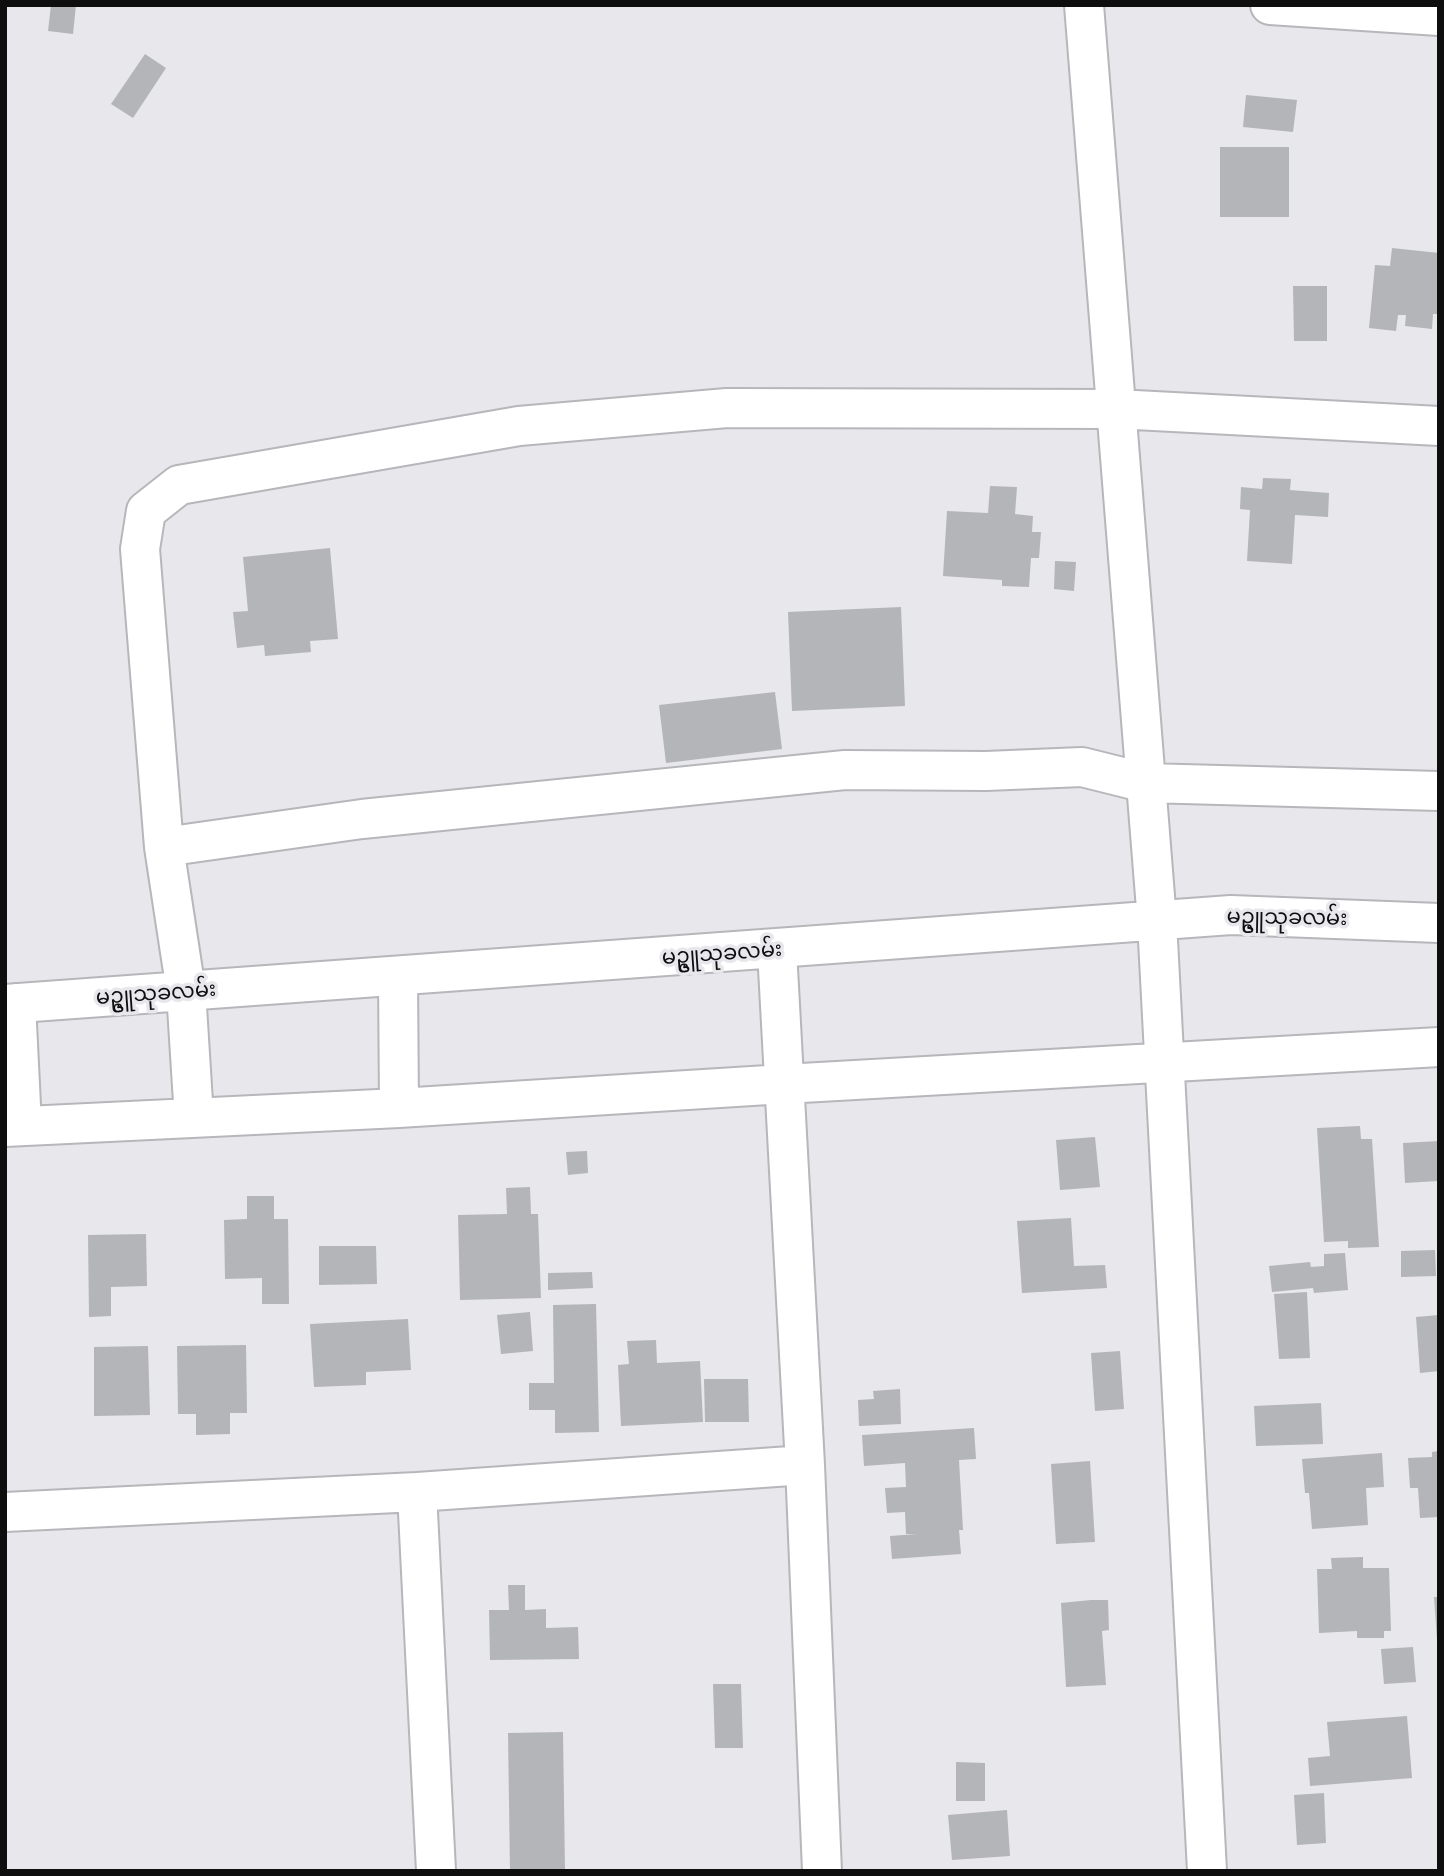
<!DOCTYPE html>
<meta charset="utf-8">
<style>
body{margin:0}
#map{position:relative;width:1444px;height:1876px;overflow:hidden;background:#e7e7ec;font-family:Helvetica,sans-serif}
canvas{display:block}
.frame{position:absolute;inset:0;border:7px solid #0e0e0f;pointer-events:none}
</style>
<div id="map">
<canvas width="1444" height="1876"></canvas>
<div class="frame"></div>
</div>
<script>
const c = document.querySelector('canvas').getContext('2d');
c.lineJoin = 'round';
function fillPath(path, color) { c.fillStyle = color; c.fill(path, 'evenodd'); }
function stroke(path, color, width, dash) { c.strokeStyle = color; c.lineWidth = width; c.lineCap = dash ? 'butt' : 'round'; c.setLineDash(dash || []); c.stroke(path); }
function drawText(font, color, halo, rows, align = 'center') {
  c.font = font + ' Helvetica,"Noto Sans Myanmar",sans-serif'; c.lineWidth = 7; c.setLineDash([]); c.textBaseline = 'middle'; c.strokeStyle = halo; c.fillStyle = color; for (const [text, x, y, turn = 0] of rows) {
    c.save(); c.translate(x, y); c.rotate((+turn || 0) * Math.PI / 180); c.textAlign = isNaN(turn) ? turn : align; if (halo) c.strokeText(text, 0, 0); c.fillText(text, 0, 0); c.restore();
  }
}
fillPath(new Path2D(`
 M51,5h25l-3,29 -25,-3z
 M145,54l21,14 -33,50 -22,-14z
 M1246,95l51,5 -4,32 -50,-5z
 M1220,147h69v70h-69z
 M1392,248l47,5v61h-6l-1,15 -27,-3 1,-11h-8l-2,16 -27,-3 6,-63 15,1z
 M1293,286h34v55h-33z
 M1263,478l28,1 -1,11 39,3 -1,24 -33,-2 -3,49 -45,-3 3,-51 -10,-1 1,-22 21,2z
 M990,486l27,1 -2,27 18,2 -1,16h9l-2,26h-8l-2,29 -27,-1v-6l-59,-4 4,-65 41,2z
 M330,548l8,91 -28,2 1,11 -46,4 -1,-11 -27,3 -4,-36 15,-1 -5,-54z
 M1055,561l21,1 -2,29 -20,-2z
 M901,607l4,99 -113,5 -4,-99z
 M775,692l7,57 -116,14 -7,-58z
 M1360,1126l1,13h11l7,108 -31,1v-7l-24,1 -7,-114z
 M1095,1137l5,50 -40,3 -4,-50z
 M1439,1141v40l-34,2 -2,-40z
 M587,1151l1,22 -20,2 -2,-23z
 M530,1187l1,27h7l3,84 -81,2 -2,-85 49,-1 -1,-26z
 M247,1196h27v23h14l1,85h-27v-26l-37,1 -1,-59 23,-1z
 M1071,1218l3,48 31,-1 2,23 -85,5 -5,-72z
 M146,1234l1,52 -36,1v29l-22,1 -1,-82z
 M319,1246h57l1,38 -58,1z
 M1435,1250l1,26 -35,1v-26z
 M1345,1253l3,37 -34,3 -1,-5 -41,4 -3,-26 41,-4 1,5 13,-1v-12z
 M592,1272l1,16 -45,2v-17z
 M1307,1292l3,66 -31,1 -5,-65z
 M596,1304l3,128 -44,1v-23h-26v-27h25l-1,-78z
 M530,1312l3,39 -32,3 -4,-39z
 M1439,1315v56l-19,2 -4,-56z
 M408,1319l3,51 -45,2v13l-52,2 -4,-63z
 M656,1340l1,23 43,-2 3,61 -82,4 -3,-61 11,-1 -2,-23z
 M246,1345l1,68h-17v21l-34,1v-21h-18l-1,-68z
 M148,1346l2,69 -56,1v-69z
 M1120,1351l4,58 -29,2 -4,-58z
 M704,1379h44l1,43h-44z
 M900,1389l1,35 -42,2 -1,-26 16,-1 -1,-8z
 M1321,1403l2,41 -67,2 -2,-40z
 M974,1428l2,31 -17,1 4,70h-4l2,24 -69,5 -2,-23 27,-2h-11l-1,-22 -18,1 -2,-25 21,-1 -1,-24 -41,3 -2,-31z
 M1439,1451v66l-19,1 -2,-30h-8l-2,-30 24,-1v-5z
 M1382,1453l2,34 -18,1 2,37 -56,4 -3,-36h-4l-3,-34z
 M1090,1461l5,81 -39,2 -5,-80z
 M1363,1557v11h26l2,63h-7v7h-27v-7l-38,2 -2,-64h15l-1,-11z
 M508,1585h17v25l21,-1v19l32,-1 1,32 -89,1 -1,-50h20z
 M1434,1597h5v43h-2z
 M1091,1600h17l1,30 -7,1 4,54 -40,2 -5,-84z
 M1413,1647l3,35 -32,2 -3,-35z
 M713,1684h28l2,64h-28z
 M1407,1716l5,62 -102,8 -2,-28 22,-2 -3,-34z
 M563,1732l2,139h-55l-2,-138z
 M956,1762l29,1v38h-29z
 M1324,1793l2,50 -29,2 -3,-50z
 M1007,1810l3,46 -58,4 -4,-45z`), '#b4b5b9');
const minor = new Path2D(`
 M1084,5l73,916 50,950
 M1270,5l169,11
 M164,847l198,-28 483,-49 141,1 96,-4 64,16 293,8
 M777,950l28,515 17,406
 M398,976l1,132
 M16,1003l6,123
 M5,1004l1226,-89 208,8
 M194,1118l-8,-127 -22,-144 -24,-298 6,-38 33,-26 340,-59 208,-18 389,1 323,17
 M5,1127l394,-19 385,-24 655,-37
 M417,1492l19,379
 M5,1512l412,-20 388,-27`);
stroke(minor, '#b6b7bb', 42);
stroke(minor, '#fff', 38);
drawText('21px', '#0e0e0f', '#e7e7ec', [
 ["မဥ္ဇူသုခလမ်း",1287,918,1],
 ["မဥ္ဇူသုခလမ်း",722,954,-4],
 ["မဥ္ဇူသုခလမ်း",156,994,-4]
]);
</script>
